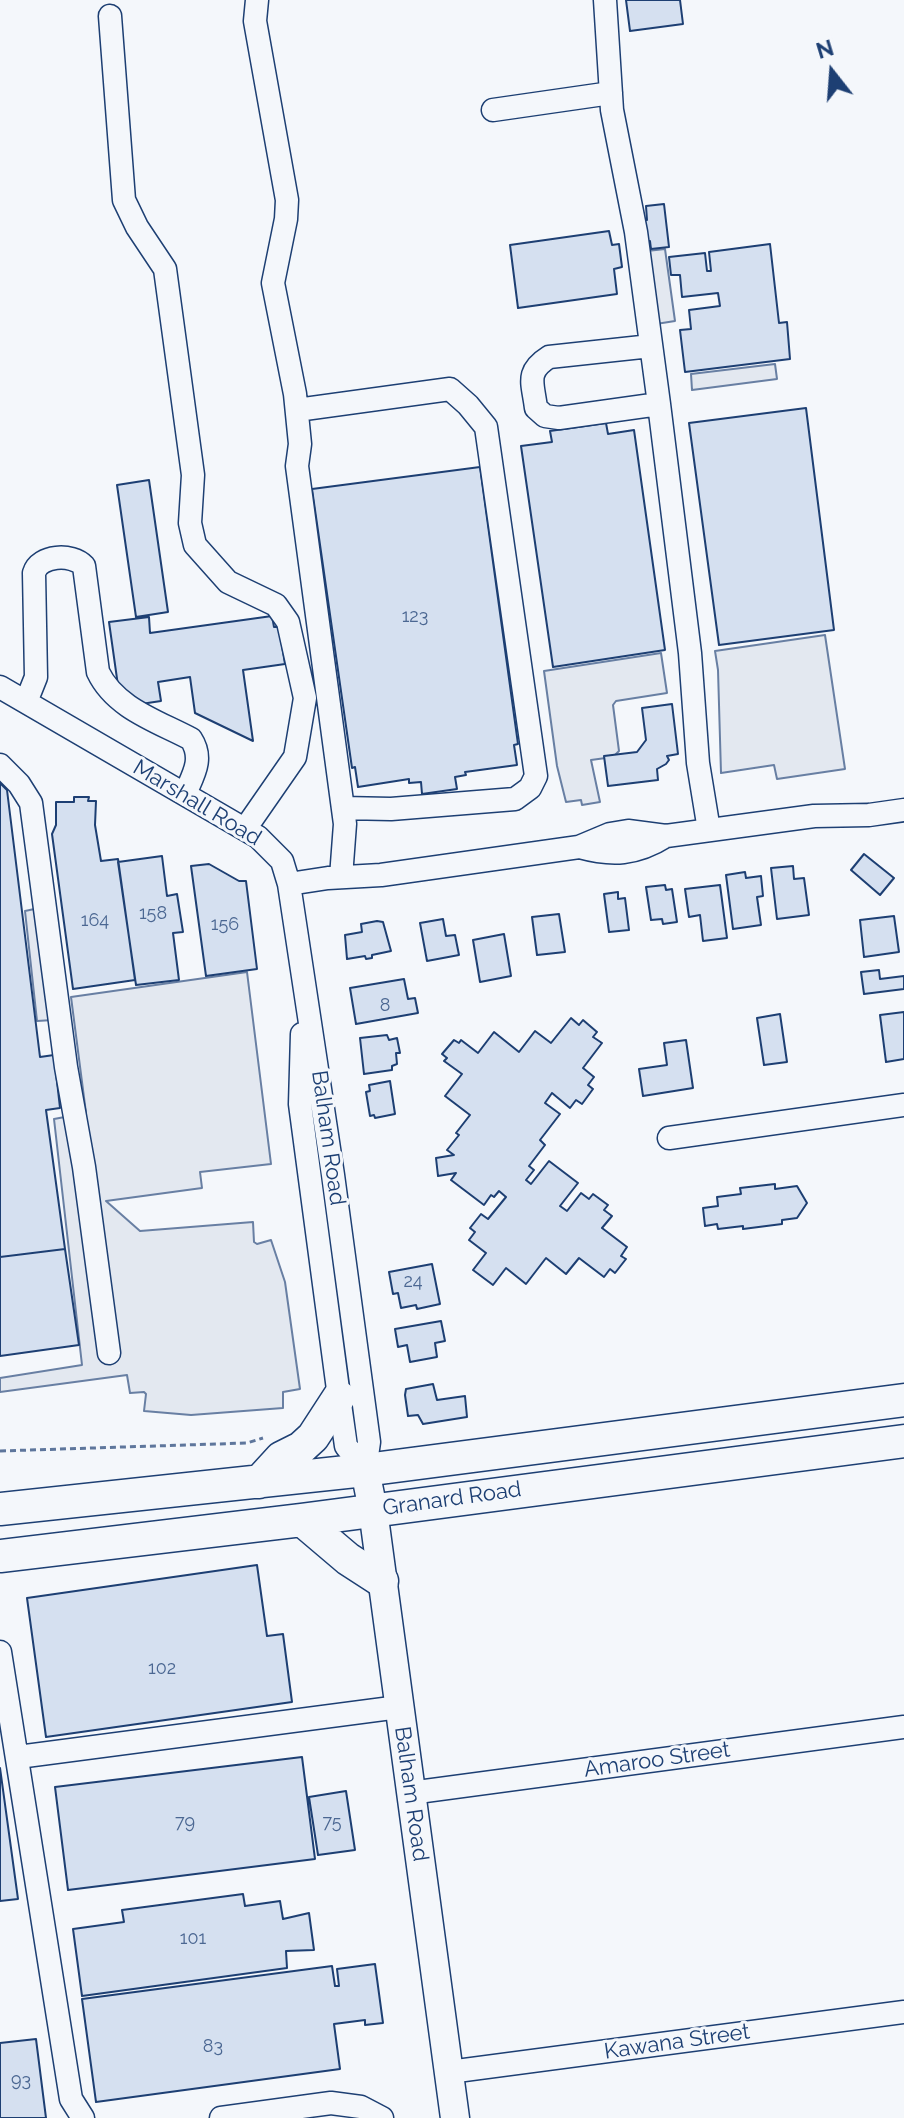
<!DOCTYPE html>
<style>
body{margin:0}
#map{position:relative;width:904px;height:2118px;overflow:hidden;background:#f4f7fb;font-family:Raleway,sans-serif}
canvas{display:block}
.north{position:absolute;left:792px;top:32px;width:80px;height:80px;-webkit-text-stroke:6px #f4f7fb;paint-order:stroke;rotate:343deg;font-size:22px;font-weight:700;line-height:32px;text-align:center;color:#1d3f73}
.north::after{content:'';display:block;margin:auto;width:28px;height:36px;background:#1d3f73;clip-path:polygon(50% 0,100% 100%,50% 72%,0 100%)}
</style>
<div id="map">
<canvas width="904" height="2118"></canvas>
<div class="north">N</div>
</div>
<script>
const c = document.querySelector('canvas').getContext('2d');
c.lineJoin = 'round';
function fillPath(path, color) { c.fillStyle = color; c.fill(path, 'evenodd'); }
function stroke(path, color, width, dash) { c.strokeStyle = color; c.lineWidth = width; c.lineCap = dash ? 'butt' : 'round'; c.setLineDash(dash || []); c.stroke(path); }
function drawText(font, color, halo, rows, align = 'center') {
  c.font = font + ' Raleway,sans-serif'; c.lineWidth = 6; c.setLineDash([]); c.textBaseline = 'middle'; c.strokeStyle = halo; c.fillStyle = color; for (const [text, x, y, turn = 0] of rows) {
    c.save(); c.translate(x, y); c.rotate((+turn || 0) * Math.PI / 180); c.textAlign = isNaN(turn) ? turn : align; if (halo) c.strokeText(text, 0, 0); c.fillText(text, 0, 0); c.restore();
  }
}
const parking = new Path2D(`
 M665,249l10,72 -19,3 -9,-73z
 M775,364l2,15 -85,11 -1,-16z
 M825,635l20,134 -68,10 -3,-14 -53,8 -3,-103 -3,-19z
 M661,653l6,40 -51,8 -3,4 6,46 -6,6 -22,3 9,42 -18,3 -1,-5 -15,2 -9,-36 -13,-95z
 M39,908l14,112 -16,1 -12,-110z
 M247,972l24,192 -71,8 2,16 -96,13 34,30 113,-9 1,20 3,2 14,-4 14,42 15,107 -17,3v16l-92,7 -47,-4 2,-17 -2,-2 -14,1 -3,-18 -127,17v-14l82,-13 -28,-246 32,-6 -15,-116z`);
fillPath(parking, '#e3e8f0');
stroke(parking, '#687fa3', 2);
const building = new Path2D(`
 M626,0h54l3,24 -53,7z
 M664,204l5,43 -18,2 -1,-8h-5l-3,-21h5l-1,-14z
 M609,231l3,14 7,-1 3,23 -8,2 3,25 -99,14 -8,-63z
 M770,244l9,79 8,-1 3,37 -105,13 -5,-42 11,-1 -2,-19 31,-4 -2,-13 -36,4 -2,-22h-9l-2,-18 36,-4 2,18h4l-2,-19z
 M806,408l28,222 -115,15 -30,-222z
 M606,423l2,11 26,-4 31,220 -112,17 -32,-221 31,-4 -2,-11z
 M480,467l38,277 -4,1 3,20 -52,7 1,3 -11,2 2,12 -35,5 -1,-12 -12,1v-4l-51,8 -3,-20 -3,1 -40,-279z
 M149,480l19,132 -32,5 -19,-132z
 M272,616l2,11h5l6,37 -42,6 10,71 -58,-28 -5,-36 -32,5 3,19 -40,6 -12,-85 40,-5 1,16z
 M672,704l6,50 -11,2 2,4 -3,4 -9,5 1,11 -50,6 -4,-30 33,-4 9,-12 -4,-32z
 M0,783l7,7 33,267 14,-2 6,53 -14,2 19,139 -65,8z
 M74,797h15l-1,4h8l-1,24 6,36 17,-2 17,121 -62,9 -21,-155 4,-9v-23h18z
 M864,854l30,24 -14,17 -29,-25z
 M162,856l5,40 10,-2 6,38 -10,1 6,47 -43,5 -18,-123z
 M209,864l30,17h7l11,88 -51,7 -15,-110z
 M793,866l1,13 10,-1 5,37 -32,4 -6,-51z
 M745,872l1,6 15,-2 2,20 -6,1 4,28 -28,4 -7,-54z
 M665,885l1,5 6,-1 5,33 -14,2 -1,-5 -11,1 -5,-33z
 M720,885l7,53 -24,3 -3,-26 -11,2 -4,-28z
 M618,892v7l7,-1 4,32 -20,2 -5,-38z
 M559,914l6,38 -28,3 -5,-38z
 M894,916l5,36 -35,5 -4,-37z
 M443,919l3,17 9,-1 4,20 -32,6 -7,-38z
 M377,921l6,1 8,29 -19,4v3l-6,1 -1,-3 -18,3 -2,-24 17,-3 -1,-8z
 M504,934l7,42 -31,6 -7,-42z
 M879,970l1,9 24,-3v13l-40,5 -3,-22z
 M404,979l4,20 7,-1 3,15 -62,11 -6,-36z
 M904,1012v47l-18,3 -6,-47z
 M780,1014l7,48 -23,3 -7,-47z
 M571,1018l8,7 4,-5 14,12 -4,5 9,6 -19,25 11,9 -6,8 5,4 -11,15 -6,-4 -6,8 -18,-15 -7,10 15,11 -20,26 5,5 -16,21 5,4 -8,10 5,4 18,-23 29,22 -18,23 7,5 14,-18 8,6 4,-5 15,11 -4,5 8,6 -10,12 25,19 -6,9 5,3 -11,14 -5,-4 -6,8 -25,-19 -13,16 -20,-16 -20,26 -20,-16 -13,17 -20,-15 13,-17 -17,-13 6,-8 -5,-4 11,-14 7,5 18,-22 -7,-6 -5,6 -3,-2 -7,10 -33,-25 5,-7 -18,3 -2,-18 18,-3 -7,-5 12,-15 -3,-2 14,-18 -25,-19 17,-22 -18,-13 3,-3 -5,-4 12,-14 5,3 2,-3 17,13 16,-21 25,20 16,-21 16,12z
 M387,1035l2,5 8,-2 3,15h-4l1,11 -5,2v4l-28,4 -4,-36z
 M686,1040l7,48 -50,8 -4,-27 28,-4 -3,-22z
 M390,1081l5,33 -20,4 -1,-3 -4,1 -4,-24 4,-1 -1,-6z
 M775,1184v5l22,-3 10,17 -10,15 -15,2v4l-39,5v-3l-25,3 -1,-5 -12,2 -2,-18 15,-2 -1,-9 24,-3 -1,-6z
 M65,1249l14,96 -79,11v-99z
 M432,1264l8,40 -23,5 -1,-4 -15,3 -3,-15 -5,1 -4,-22z
 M441,1321l4,20 -10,2 2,14 -27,5 -3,-17 -9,2 -3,-18z
 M433,1384l4,16 28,-4 2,21 -44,7 -5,-9 -10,1 -3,-21 1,-6z
 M257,1565l10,71 16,-2 9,68 -246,35 -19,-139z
 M302,1757l13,102 -247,31 -13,-103z
 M0,1768l18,131 -18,2z
 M346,1791l9,59 -37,5 -9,-58z
 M243,1894l2,12 35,-5 3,18 26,-6 5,37 -28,1 1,17 -205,28 -9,-67 51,-7 -2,-12z
 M375,1964l8,59 -18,2v-5l-31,4 6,45 -244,33 -14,-103 250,-33 3,20h4l-2,-17z
 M36,2039l10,79h-46v-75z`);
fillPath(building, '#d5e0f0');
stroke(building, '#1d3f73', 2);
const minor = new Path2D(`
 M257,0l-2,21 32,179 -1,19 -13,64 22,111 5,50 -3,22 48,358 -4,53
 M605,0l7,110 24,122 23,172 31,249 8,110 11,67
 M110,16l14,184 13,27 28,42 28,206 -3,48 5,22 33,37 48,23 12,17 17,76 -10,59 -50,72
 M493,110l118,-17
 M651,346l-102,11c-24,15 -16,26 -13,51l9,8 14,2 100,-14
 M297,410l153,-21 18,16 18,22 50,349 -6,12 -15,11 -124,10 -48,-1
 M0,687l258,150 24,24 7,23 44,291 36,267 -4,28
 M26,702l10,-25 -2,-104c5,-18 38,-20 50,-7l14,106c17,36 59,49 93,67 13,20 2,36 -6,55
 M0,765l19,19 12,19 35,264 18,100 25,186
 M579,847c33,9 57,8 87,-11
 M289,884l39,-6 53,-3 198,-28 31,-13 18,-3 38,5 148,-20 55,-1 35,-5
 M302,1034l-2,70 39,293 7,49 19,24
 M669,1138l235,-33
 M0,1652l71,447 12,19
 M18,1757l381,-50
 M410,1793l494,-66
 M449,2072l455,-60
 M221,2118l110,-15 30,4 21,11`);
const major = new Path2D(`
 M365,1470l8,40 82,608`);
const highway = new Path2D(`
 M259,1482l22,-24 20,-10 12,-11 26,-40
 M0,1509l365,-39 539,-70
 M302,1520l46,39 34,22
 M0,1556l302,-36 602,-79`);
stroke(minor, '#1d3f73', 25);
stroke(major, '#1d3f73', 31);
stroke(highway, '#1d3f73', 35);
stroke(new Path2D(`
 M0,1451l247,-8 16,-5`), '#5e769c', 3, [6, 4]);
stroke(minor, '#f4f7fb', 22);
stroke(major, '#f4f7fb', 28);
stroke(highway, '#f4f7fb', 32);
drawText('18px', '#4b6792', null, [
 ["123",415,617],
 ["158",153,914],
 ["164",95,921],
 ["156",225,925],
 ["8",385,1006],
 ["24",413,1282],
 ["102",162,1669],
 ["79",185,1823],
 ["75",332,1823],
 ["101",193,1939],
 ["83",213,2047],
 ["93",21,2081]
]);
drawText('22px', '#1d3f73', '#f4f7fb', [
 ["Marshall Road",197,803,31],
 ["Balham Road",328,1138,82],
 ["Granard Road",452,1499,-8],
 ["Amaroo Street",657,1760,-8],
 ["Balham Road",411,1794,82],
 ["Kawana Street",677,2042,-8]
]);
</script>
